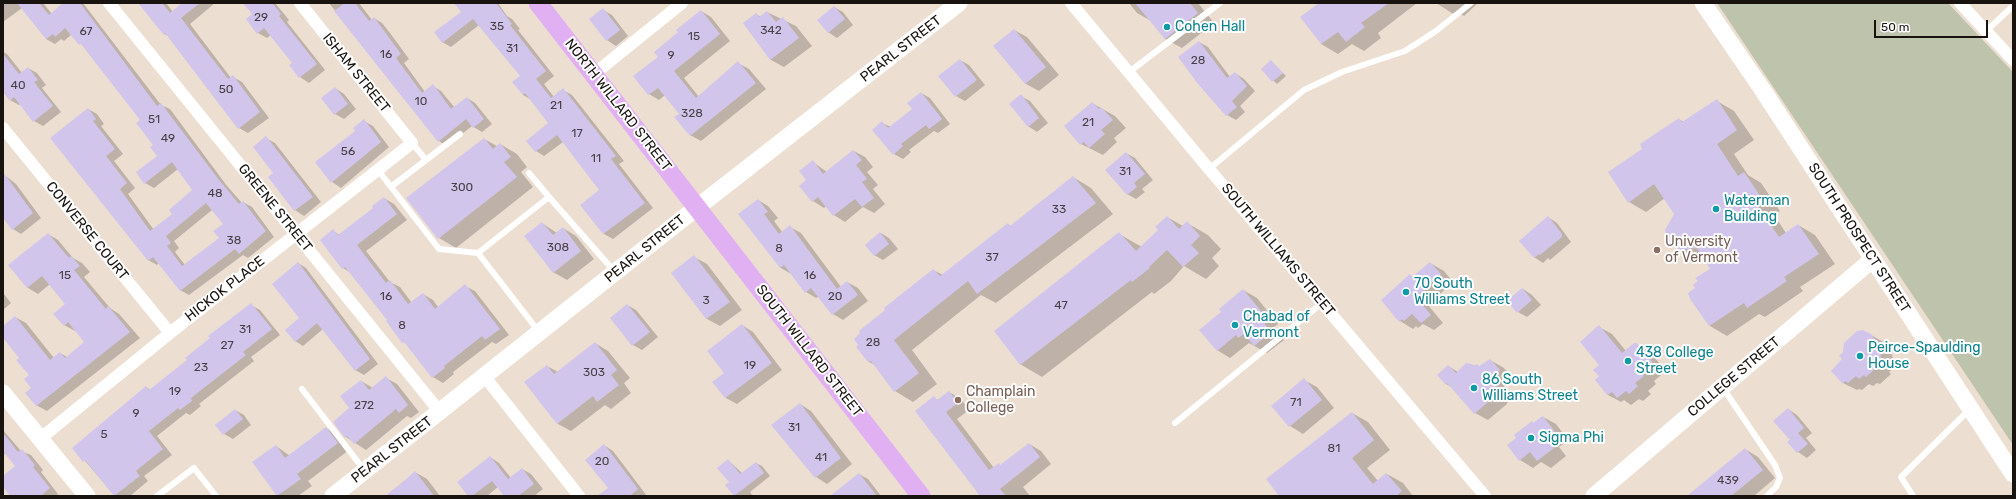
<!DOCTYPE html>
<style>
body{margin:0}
#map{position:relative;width:2016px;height:499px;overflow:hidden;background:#edded2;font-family:Rubik,sans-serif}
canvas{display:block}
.frame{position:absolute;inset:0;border:4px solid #191310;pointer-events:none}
.scale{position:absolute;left:1874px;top:20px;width:114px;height:18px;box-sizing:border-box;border:2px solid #191310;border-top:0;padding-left:5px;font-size:12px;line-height:14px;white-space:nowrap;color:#191310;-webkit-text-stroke:3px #fff;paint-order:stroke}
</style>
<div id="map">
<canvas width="2016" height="499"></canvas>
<div class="frame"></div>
<div class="scale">50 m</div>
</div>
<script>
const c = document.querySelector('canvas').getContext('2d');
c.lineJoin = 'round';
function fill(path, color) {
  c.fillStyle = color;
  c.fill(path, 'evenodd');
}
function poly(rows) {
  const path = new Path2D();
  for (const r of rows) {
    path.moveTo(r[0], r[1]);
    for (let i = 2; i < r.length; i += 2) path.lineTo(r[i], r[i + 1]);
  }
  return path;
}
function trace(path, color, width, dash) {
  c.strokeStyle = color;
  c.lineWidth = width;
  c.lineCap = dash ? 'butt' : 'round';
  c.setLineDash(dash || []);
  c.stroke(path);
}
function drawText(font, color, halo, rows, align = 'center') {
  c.font = font + ' Rubik,sans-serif';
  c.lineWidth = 4;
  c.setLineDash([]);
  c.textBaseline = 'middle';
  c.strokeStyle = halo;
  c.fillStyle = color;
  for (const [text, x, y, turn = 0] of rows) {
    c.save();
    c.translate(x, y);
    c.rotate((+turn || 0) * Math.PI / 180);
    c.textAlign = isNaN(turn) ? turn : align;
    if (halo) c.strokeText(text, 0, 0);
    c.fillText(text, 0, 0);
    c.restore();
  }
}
const green = poly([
 [1717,3,1948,3,2013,72,2013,445]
]);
const shadow = poly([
 [3,3,43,3,52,14,65,3,83,3,161,105,170,109,227,186,242,203,243,202,252,207,274,237,248,258,243,255,189,295,180,290,159,263,157,265,148,260,52,138,88,109,97,114,104,124,101,126,123,154,114,161,135,188,128,194,154,230,174,214,194,190,178,169,154,188,145,183,158,156,154,145,141,120,84,46,72,34,64,41,61,39,55,44,46,39,22,8,3,22],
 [212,210,224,224,220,238,185,265,175,252,179,248,174,241],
 [139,3,166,3,173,12,184,3,215,3,190,24,231,78,233,77,242,82,269,118,248,133,239,128,169,36,164,34],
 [244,3,275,3,289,20,287,22,325,70,309,83,300,77,294,63,271,35,267,38,258,33,253,14],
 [329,3,359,3,372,20,374,18,382,23,390,33,409,59,404,63,425,92,433,86,441,91,455,108,467,98,475,103,492,124,482,132,472,126,447,146,439,141],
 [455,3,498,3,507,16,512,19,520,29,518,30,554,76,544,84,554,97,563,90,572,95,624,161,619,164,653,208,613,239,604,234,582,205,600,190,563,142,544,156,536,151,550,123,530,99,523,95,521,76,479,25,451,47,442,42,462,12],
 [1129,3,1198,3,1214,23,1182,48,1165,39,1151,21,1137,13],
 [1320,3,1417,3,1378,33,1381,38,1364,51,1352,44,1338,54,1321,44],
 [1436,3,1478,3,1464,16,1458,12,1455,15],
 [834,7,843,12,853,25,837,38,828,32],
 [603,10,612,15,628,36,616,46,607,40,590,19],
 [701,11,711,17,730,41,684,78,699,97,738,63,749,69,766,89,701,141,690,135,680,114,665,95,659,100,649,94,660,57,679,32],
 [767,12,796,26,812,46,784,67,771,60,744,24,756,14,761,17],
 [1014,30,1027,37,1059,75,1039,91,1026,84,994,46],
 [1199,42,1208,47,1230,77,1235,73,1244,79,1255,91,1240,106,1245,112,1236,120,1227,115],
 [3,52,7,54,22,73,28,68,37,73,46,85,42,88,61,112,43,126,34,121,21,104,19,105,10,100,3,90],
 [960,60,969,65,985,85,965,101,956,96],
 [1271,61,1286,76,1277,84,1262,69],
 [335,88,344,94,356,109,344,119,335,114],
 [921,93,930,98,950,124,938,133,934,131,909,150,911,152,903,159,894,154,882,123,891,127,913,109],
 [1021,96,1030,101,1048,123,1037,132,1028,126],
 [1717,101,1734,111,1754,140,1734,154,1748,175,1761,183,1780,211,1774,215,1786,233,1798,225,1815,235,1835,264,1800,287,1803,291,1765,317,1759,314,1727,336,1710,326,1691,299,1712,269,1705,259,1698,260,1680,250,1675,214,1665,198,1646,212,1629,202,1644,149,1679,119,1684,122],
 [1092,103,1115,116,1126,128,1114,138,1117,142,1103,155,1081,144],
 [364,121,373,126,389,147,341,188,332,182,316,163,357,131],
 [266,138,275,143,321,202,304,216,295,210,269,177,275,173],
 [484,139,497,146,500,144,517,154,527,167,521,172,533,187,456,248,439,238],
 [854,151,865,157,873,167,867,172,878,185,873,189,885,204,874,213,863,207,845,222,834,215,826,206,824,208,813,201,807,180,813,162,827,172],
 [1126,153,1135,158,1153,180,1142,189,1145,192,1136,199,1127,194],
 [3,174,16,184,41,218,21,234,13,229,3,217],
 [1073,177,1091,188,1113,214,996,303,981,295,912,350,937,384,913,402,895,391,875,365,869,362,857,347,933,270,943,275,1008,224,1011,226],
 [384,198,394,204,407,220,366,251,390,282,400,287,412,303,423,294,433,300,438,307,465,286,475,291,509,335,496,344,492,342,453,372,454,374,443,383,433,377,407,344,403,342,389,320,351,273,343,268,333,231,340,235,375,208],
 [758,200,768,206,778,218,774,221,783,233,790,227,801,233,841,287,847,282,858,288,868,301,843,320,833,314,819,296,816,298,806,292,791,274,781,268,740,214],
 [1167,217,1183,226,1187,223,1208,235,1221,249,1212,258,1219,266,1206,279,1184,266,1171,281,1154,294,1152,292,1042,377,1020,364,1119,234,1142,247,1160,230],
 [1548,217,1557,223,1571,242,1550,260,1548,258,1543,263,1534,257],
 [542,223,557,233,563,228,576,236,594,259,567,280,553,272],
 [881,233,889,238,898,249,883,260,874,255],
 [48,234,58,240,73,258,82,263,90,272,84,277,110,308,119,314,140,338,47,411,36,405,30,375,20,358,3,336,3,327,15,317,26,323,54,358,60,353,67,357,86,342,76,330,75,331,64,325,66,304,50,284,38,294,28,288,9,266],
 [694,257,707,264,742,310,720,326,707,319,672,273],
 [298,263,306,268,378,364,364,375,355,370,323,329,303,346,295,341,301,318],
 [1430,263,1444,271,1453,282,1428,305,1443,323,1434,330,1423,324,1418,328,1416,326,1413,329,1400,321,1410,276,1413,277],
 [1523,289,1532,295,1541,305,1527,317,1518,312],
 [1243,290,1257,298,1278,324,1274,327,1284,340,1267,353,1249,343,1230,358,1217,350],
 [3,293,11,303,3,310],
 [251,305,260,310,280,335,251,357,254,361,199,404,201,406,190,415,186,413,157,436,172,455,144,476,148,481,130,496,115,496,74,448,146,387,151,390,188,360],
 [627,305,636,310,658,337,642,350,633,345],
 [742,325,753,332,782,370,737,404,726,398,714,382,725,373],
 [1599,327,1612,334,1626,351,1637,344,1650,352,1666,371,1654,381,1656,384,1648,391,1651,394,1643,401,1639,399,1631,405,1624,400,1621,402,1608,395,1596,380,1600,376],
 [1871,335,1885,343,1893,357,1894,368,1889,372,1891,374,1880,384,1877,383,1873,386,1869,384,1862,390,1859,389,1857,390,1843,383],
 [595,343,608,351,630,378,624,383,631,393,611,409,605,405,571,431,558,424,526,383,547,366,558,372],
 [1490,360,1504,368,1512,378,1504,387,1509,393,1507,404,1488,420,1475,413,1453,388,1446,384,1448,366,1458,372,1472,365,1480,367],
 [386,378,397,384,419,412,411,418,407,416,366,450,346,437,361,381,373,388],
 [1304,380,1317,387,1334,408,1303,434,1290,426],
 [949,392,961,399,969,410,957,419,994,468,1001,466,1029,444,1041,451,1051,464,1023,487,1030,496,981,496,934,398,938,400],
 [800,404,811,411,852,464,827,484,816,477],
 [1788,409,1797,415,1812,433,1806,438,1816,450,1807,458,1798,452,1789,442,1791,439],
 [235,410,244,415,251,425,233,439,224,434],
 [1352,413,1368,422,1390,450,1367,468,1378,481,1387,474,1403,483,1413,496,1281,496],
 [1543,417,1556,424,1568,440,1559,447,1566,456,1551,468,1541,462,1533,468,1520,460,1534,424],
 [326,428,337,435,349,450,308,481,312,486,298,496,278,495,254,462,276,446,290,456],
 [3,430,21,451,31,455,43,470,41,472,58,494,56,496,11,496,3,486,3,477,16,466,6,453,3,455],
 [604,445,613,451,647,496,610,496],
 [1745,449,1758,457,1775,478,1754,496,1698,496],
 [490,457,499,463,511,478,522,469,531,474,543,489,534,496,505,496,498,487,487,496,469,496],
 [728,460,743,474,756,463,762,466,770,476,750,492,753,496,735,496,726,485,730,482],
 [415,472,427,479,440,496,386,496],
 [859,474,868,479,881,496,831,496]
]);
const building = poly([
 [17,3,39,3,49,15,63,3,80,3,157,106,161,103,219,180,239,204,243,201,266,231,239,254,235,249,180,291,153,257,148,261,50,138,88,108,96,119,93,121,115,149,106,156,127,183,120,189,150,231,172,214,169,210,192,190,172,162,144,184,136,172,157,156,150,147,153,145,136,123,140,120,81,44,79,45,65,28,55,37,53,34,46,39],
 [206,203,223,224,213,231,219,238,182,266,167,246,171,243,166,236],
 [138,3,162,3,170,13,182,3,200,3,181,18,228,79,233,75,260,112,238,129,165,33,163,34],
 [243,3,272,3,281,14,279,16,317,64,299,78,289,65,292,63,264,28,257,34,246,19,252,14],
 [345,3,355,3,369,21,374,17,401,54,396,58,422,93,433,84,451,109,467,97,484,119,473,128,466,119,438,142,334,11],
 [454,3,496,3,512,24,510,25,546,71,536,79,551,98,563,88,616,156,611,159,645,203,603,234,580,205,599,190,557,135,535,152,526,141,548,123,525,93,523,95,512,82,520,76,473,19,442,43,434,32,461,12],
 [1135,3,1190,3,1198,13,1165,39],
 [1319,3,1389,3,1361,23,1365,27,1346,42,1338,32,1321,44,1300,17],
 [834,6,845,19,828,33,817,20],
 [603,8,620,30,606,41,589,19],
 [701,10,720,34,674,71,696,98,738,61,756,83,690,136,674,117,679,114,658,88,648,95,633,76,658,57,654,52,678,32,676,30],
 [767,11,776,22,783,17,799,38,770,60,743,23,756,13,759,17],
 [1014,29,1046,67,1025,84,993,46],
 [1199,41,1227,78,1235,72,1247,86,1232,101,1237,107,1226,116,1198,84,1178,57],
 [3,54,19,74,28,67,38,80,34,82,53,106,33,122,14,97,10,101,3,92],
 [960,59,977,80,955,97,938,76],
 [1271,60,1283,73,1272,82,1261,69],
 [335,87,348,104,334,115,321,98],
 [921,92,942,119,929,129,926,125,901,144,903,146,893,155,872,130,882,121,888,128,912,109,907,103],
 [1021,94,1039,118,1028,127,1009,104],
 [1717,99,1737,130,1717,144,1738,176,1744,172,1763,200,1757,205,1779,237,1798,224,1819,254,1784,277,1787,281,1747,308,1744,303,1709,326,1690,299,1688,293,1695,288,1693,285,1698,281,1695,278,1710,269,1697,248,1680,250,1668,243,1665,230,1674,214,1654,184,1628,203,1608,172,1642,149,1640,144,1679,118,1682,122],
 [1092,102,1099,109,1101,107,1113,120,1101,130,1105,134,1089,148,1084,142,1080,145,1064,126],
 [364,119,381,142,331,183,315,162,355,131,353,128],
 [266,136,313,197,294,211,268,177,273,173,253,147],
 [484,138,493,149,500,143,511,157,504,162,517,177,438,239,406,198],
 [853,150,862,160,856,165,867,179,862,182,874,198,862,207,855,199,833,216,818,197,812,202,799,186,806,180,799,171,813,160,823,174],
 [1126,152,1145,174,1134,183,1137,187,1127,195,1105,170],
 [3,172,33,213,12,230,3,218],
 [1073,176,1096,203,977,294,968,281,894,340,919,373,894,392,871,361,868,362,856,347,858,345,854,339,860,333,859,331,885,310,884,308,933,269,940,276,1008,223,1010,226],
 [384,197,397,214,357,245,386,283,390,280,408,304,423,293,435,309,465,284,500,329,485,340,482,336,444,366,445,368,432,378,404,342,402,343,386,321,387,320,345,267,342,269,320,240,333,229,338,235,373,208,372,206],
 [758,199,768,212,764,214,779,234,790,225,837,289,847,281,858,295,832,315,811,288,805,293,784,265,780,268,738,214],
 [1167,216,1179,229,1187,221,1200,236,1191,245,1199,253,1183,267,1167,250,1149,267,1150,268,1132,282,1131,280,1020,365,994,331,1119,232,1136,251,1158,230,1155,227],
 [1548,216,1562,234,1562,237,1540,255,1539,254,1534,258,1519,241],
 [542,222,553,235,563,227,581,251,553,273,524,236],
 [880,232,889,244,874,256,865,245],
 [48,233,69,258,71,256,80,266,74,270,106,309,108,306,130,332,36,406,25,393,31,388,24,379,29,375,16,360,19,358,3,338,3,326,15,316,50,360,60,352,65,358,84,342,68,322,64,326,53,314,65,304,42,276,27,288,8,265],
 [694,255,730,302,706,319,671,273],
 [298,262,370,359,355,371,317,323,295,342,285,330,299,318,272,284],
 [1430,262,1441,274,1416,297,1431,315,1421,323,1412,314,1404,321,1402,319,1399,322,1381,300,1410,274,1412,277],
 [1522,288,1532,300,1517,313,1507,301],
 [1243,289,1265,316,1261,319,1271,332,1254,346,1244,334,1238,338,1236,335,1217,351,1199,330,1221,312,1219,309],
 [251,303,272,329,243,352,246,355,191,398,192,401,180,410,178,408,149,431,163,449,136,471,140,476,114,496,85,460,83,462,72,448,146,386,149,390,187,360,185,358,210,338,208,336],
 [627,304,650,332,632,346,610,318],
 [742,324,772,363,725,398,712,382,724,373,707,351],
 [1599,325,1622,353,1634,343,1637,343,1653,363,1641,373,1644,376,1635,383,1638,386,1629,394,1626,391,1617,398,1612,392,1607,395,1595,380,1599,376,1593,370,1599,365,1580,342],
 [1863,330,1871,334,1880,348,1881,360,1876,364,1878,366,1866,377,1864,375,1859,379,1856,376,1848,383,1845,381,1843,384,1831,371,1842,359,1839,356,1843,352,1844,343,1857,331],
 [595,342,617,370,611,375,619,385,597,402,593,396,557,424,524,382,547,365,554,374],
 [1490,359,1500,370,1491,379,1496,385,1494,397,1474,414,1447,383,1445,384,1437,375,1448,365,1456,373,1466,363,1472,364,1474,366,1477,364,1479,366],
 [386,376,408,405,399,413,396,409,354,444,347,436,345,438,333,422,349,408,340,396,361,380,369,390],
 [1304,378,1322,400,1289,427,1271,406],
 [949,391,958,403,946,412,989,470,999,463,1000,465,1029,443,1040,457,1000,489,1006,496,980,496,915,411,934,396,937,400],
 [800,403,841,458,815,478,771,425],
 [1788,408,1804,428,1798,433,1808,444,1797,453,1787,442,1794,436,1790,440,1773,421],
 [235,409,243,419,223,435,215,425],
 [1352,412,1374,440,1352,458,1373,484,1386,473,1402,491,1396,496,1279,496,1266,479],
 [1543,416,1555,432,1546,439,1554,448,1537,461,1530,452,1519,461,1507,445,1516,438,1514,435,1532,421,1533,423],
 [326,427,338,443,297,474,301,479,277,496,252,462,276,445,285,458],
 [3,433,18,452,22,449,35,465,33,467,50,488,41,496,10,496,3,487,3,476,15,466,3,451],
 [604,444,638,489,630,496,597,496,608,488,585,460],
 [1745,448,1763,470,1731,496,1687,496],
 [490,456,508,479,522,468,534,484,518,496,504,496,492,481,472,496,468,496,457,482],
 [728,459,740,474,756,462,764,473,734,496,725,485,729,482,717,468],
 [415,471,434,496,385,496,403,482],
 [859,473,877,496,830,496]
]);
const lane = poly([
 [1986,31,2013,6],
 [1129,72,1220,3],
 [426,160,460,134],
 [1209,169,1304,90,1342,72,1405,51,1436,31,1471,3],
 [378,170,439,249,478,253],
 [529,173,549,197],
 [392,186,426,160,412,143],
 [539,332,478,253,549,197,614,271],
 [1723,388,1775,465,1780,478,1776,487,1767,496],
 [302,389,364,470],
 [1175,423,1322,303],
 [157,496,194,468,216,496],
 [1913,496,1901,477,1969,410]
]);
const street = poly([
 [109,3,440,412],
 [1071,3,1209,169,1485,496],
 [1960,3,2013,60],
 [594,74,682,3],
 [3,128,170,333],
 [485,377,579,496],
 [41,438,170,333,412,143,300,3]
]);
const secondary = poly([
 [1703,3,1762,89,2013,474],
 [3,393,87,496],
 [333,496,681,220,959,3],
 [1594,496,1873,259]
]);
const primary = poly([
 [538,3,921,496]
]);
const markers = [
 [1167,27,4,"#0f9aa8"],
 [1716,209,4,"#0f9aa8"],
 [1657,250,4,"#8d6e63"],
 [1406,292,4,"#0f9aa8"],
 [1235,325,4,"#0f9aa8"],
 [1860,356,4,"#0f9aa8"],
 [1628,361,4,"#0f9aa8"],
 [1474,388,4,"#0f9aa8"],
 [958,400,4,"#8d6e63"],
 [1531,438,4,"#0f9aa8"]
];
const numberNames = [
 ["29",261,18],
 ["35",497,27],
 ["342",771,31],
 ["67",86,32],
 ["15",694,37],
 ["31",512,49],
 ["16",386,55],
 ["9",671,56],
 ["28",1198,61],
 ["40",18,86],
 ["50",226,90],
 ["10",421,102],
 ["21",556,106],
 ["328",692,114],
 ["51",154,120],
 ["21",1088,123],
 ["17",577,134],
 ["49",168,139],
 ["56",348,152],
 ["11",596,159],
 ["31",1125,172],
 ["300",462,188],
 ["48",215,194],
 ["33",1059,210],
 ["38",234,241],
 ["308",558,248],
 ["8",779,249],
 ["37",992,258],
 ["15",65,276],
 ["16",810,276],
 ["16",386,297],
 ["20",835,297],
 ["3",706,301],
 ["47",1061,306],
 ["8",402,326],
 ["31",245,330],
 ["28",873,343],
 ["27",227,346],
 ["19",750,366],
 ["23",201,368],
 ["303",594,373],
 ["19",175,392],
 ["71",1296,403],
 ["272",364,406],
 ["9",136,414],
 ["31",794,428],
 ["5",104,435],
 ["81",1334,449],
 ["41",821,458],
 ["20",602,462],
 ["439",1728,481]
];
const cultureNames = [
 ["Cohen Hall",1175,27],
 ["Waterman",1724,201],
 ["Building",1724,217],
 ["70 South",1414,284],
 ["Williams Street",1414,300],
 ["Chabad of",1243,317],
 ["Vermont",1243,333],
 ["Peirce-Spaulding",1868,348],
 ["House",1868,364],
 ["438 College",1636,353],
 ["Street",1636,369],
 ["86 South",1482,380],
 ["Williams Street",1482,396],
 ["Sigma Phi",1539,438]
];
const streetNames = [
 ["PEARL STREET",901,49,-38],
 ["ISHAM STREET",356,73,51],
 ["NORTH WILLARD STREET",618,105,52],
 ["GREENE STREET",275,208,51],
 ["CONVERSE COURT",87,231,51],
 ["SOUTH PROSPECT STREET",1859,238,57],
 ["PEARL STREET",645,249,-39],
 ["SOUTH WILLIAMS STREET",1278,250,50],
 ["HICKOK PLACE",225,289,-38],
 ["SOUTH WILLARD STREET",809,351,52],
 ["COLLEGE STREET",1734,377,-40],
 ["PEARL STREET",392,450,-38]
];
const educationNames = [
 ["University",1665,242],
 ["of Vermont",1665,258],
 ["Champlain",966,392],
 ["College",966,408]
];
fill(green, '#bec3ab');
fill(shadow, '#0003');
fill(building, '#d2c5eb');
trace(lane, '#fff', 6);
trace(street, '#fff', 12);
trace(secondary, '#fff', 17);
trace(primary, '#e0b0f2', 19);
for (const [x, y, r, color] of markers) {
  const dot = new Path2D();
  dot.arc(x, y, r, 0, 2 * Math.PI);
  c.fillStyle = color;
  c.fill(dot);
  trace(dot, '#fff', 1.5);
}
drawText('12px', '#474047', null, numberNames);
drawText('14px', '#0d838f', '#fff', cultureNames, 'left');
drawText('14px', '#191310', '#fff', streetNames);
drawText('14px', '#785e54', '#fff', educationNames, 'left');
</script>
